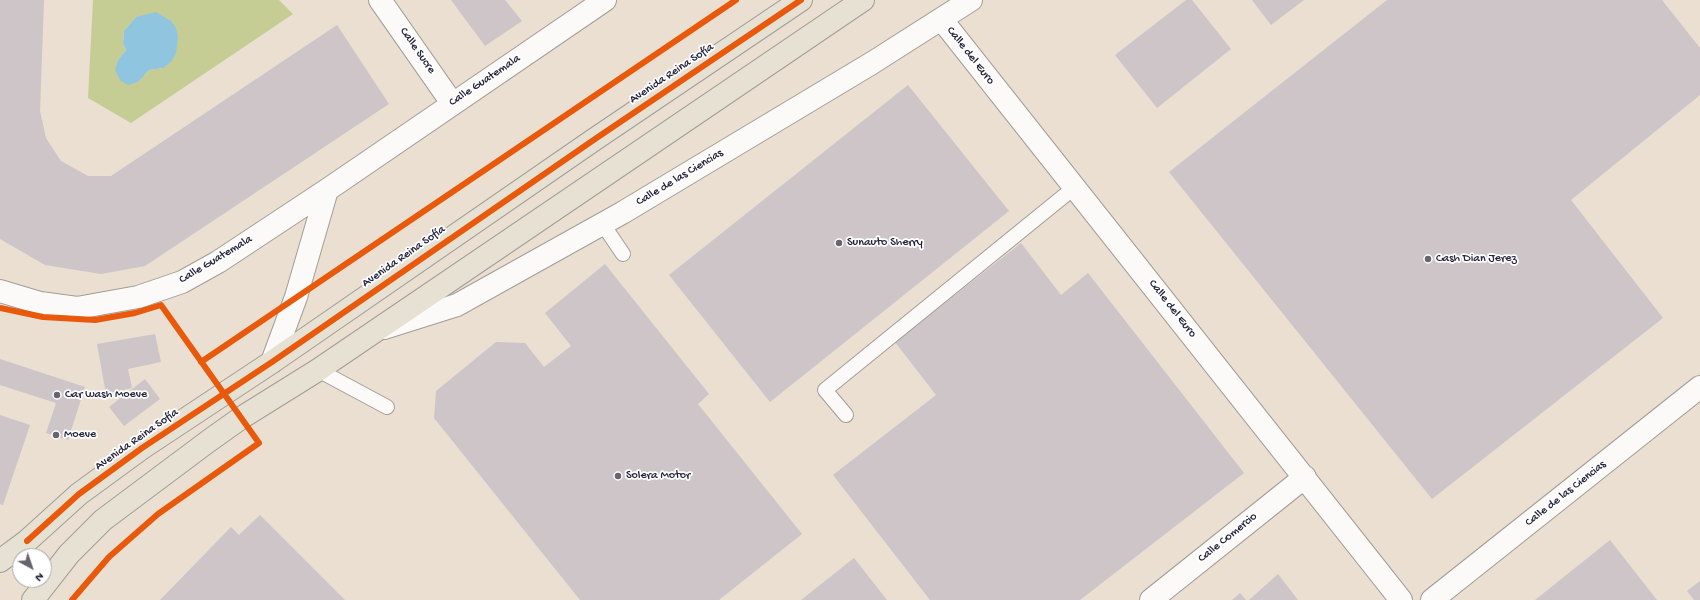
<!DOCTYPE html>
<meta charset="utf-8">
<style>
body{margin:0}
#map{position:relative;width:1700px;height:600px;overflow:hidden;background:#eadfd0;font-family:"Gochi Hand",sans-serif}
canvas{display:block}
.north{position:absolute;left:12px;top:548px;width:40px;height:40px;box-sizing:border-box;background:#fff;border:1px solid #a7a7b1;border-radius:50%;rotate:140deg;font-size:11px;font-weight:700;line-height:16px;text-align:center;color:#22223b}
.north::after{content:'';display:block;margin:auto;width:14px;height:18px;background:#68646f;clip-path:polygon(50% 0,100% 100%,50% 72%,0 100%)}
</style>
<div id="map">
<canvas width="1700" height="600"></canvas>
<div class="north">N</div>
</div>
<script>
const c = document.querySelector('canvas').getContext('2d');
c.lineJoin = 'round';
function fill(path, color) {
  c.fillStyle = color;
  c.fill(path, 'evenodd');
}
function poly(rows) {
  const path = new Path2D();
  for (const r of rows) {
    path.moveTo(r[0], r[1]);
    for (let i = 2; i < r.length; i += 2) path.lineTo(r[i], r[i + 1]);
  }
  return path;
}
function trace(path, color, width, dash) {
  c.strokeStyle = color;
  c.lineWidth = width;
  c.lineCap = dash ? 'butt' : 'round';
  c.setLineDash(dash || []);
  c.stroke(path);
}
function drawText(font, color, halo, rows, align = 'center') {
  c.font = font + ' "Gochi Hand",sans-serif';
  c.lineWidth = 3.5;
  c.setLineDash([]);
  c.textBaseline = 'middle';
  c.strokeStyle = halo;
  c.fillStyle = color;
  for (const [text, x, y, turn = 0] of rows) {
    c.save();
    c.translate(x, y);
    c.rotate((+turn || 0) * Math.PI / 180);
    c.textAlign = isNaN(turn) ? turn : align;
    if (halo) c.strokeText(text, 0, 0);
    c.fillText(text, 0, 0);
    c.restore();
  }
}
const green = poly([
 [93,0,279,0,293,14,131,123,88,98],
 [136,17,163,68,149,70,145,75,118,60,126,50,123,43,124,31]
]);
const water = poly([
 [156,12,171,21,176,28,178,37,176,53,171,62,163,68,149,70,138,82,128,85,120,80,115,70,118,60,126,50,123,43,124,31,136,17]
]);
const building = poly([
 [0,0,44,0,40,111,46,138,61,161,88,176,111,176,337,25,389,104,145,266,101,274,45,265,0,239],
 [451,0,505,0,522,21,485,46],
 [1186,0,1192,0,1231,49,1157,108,1115,55],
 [1252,0,1304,0,1271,25],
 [1387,0,1662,0,1700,48,1700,95,1571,200,1663,318,1432,499,1169,172],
 [908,85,1009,211,770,402,669,275],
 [1021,243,1061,295,1088,273,1244,473,1080,600,930,600,833,475,936,395,895,342],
 [605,264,709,394,698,404,802,534,719,600,580,600,434,418,436,391,496,342,525,343,544,367,571,346,545,313],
 [155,334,161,362,128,369,132,388,106,394,97,344],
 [0,359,85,387,68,440,46,433,56,403,0,385],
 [145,379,160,399,124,426,109,407],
 [0,415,30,425,3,505,0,504],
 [260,515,345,600,160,600,231,527,239,535],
 [1610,540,1657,600,1535,600],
 [854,558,887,600,801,600],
 [1278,574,1298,600,1249,600],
 [1700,581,1700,600,1694,600,1687,591],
 [1240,593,1246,600,1232,600]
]);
const lane = poly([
 [602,223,623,254],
 [318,370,387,407],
 [846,415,825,390,1075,187]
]);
const street = poly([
 [380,0,452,103],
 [942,20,1401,600],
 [0,291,40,303,77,308,138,297,182,282,218,262,327,190,605,0],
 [384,328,457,305,622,213,872,63,971,0],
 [272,362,296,297,327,190],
 [1151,600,1305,477],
 [1432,600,1700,387]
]);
const primary = poly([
 [0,561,27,541,79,494,142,448,272,362,595,139,801,0],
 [33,600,69,554,103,520,210,440,241,418,318,370,863,0]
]);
const cycleway = poly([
 [0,308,43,317,95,320,135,313,161,305,259,443,158,514,109,557,72,600],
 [201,362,736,0],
 [27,541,79,494,142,448,272,362,595,139,801,0]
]);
const markers = [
 [839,243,4,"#68646f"],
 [1428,259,4,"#68646f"],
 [57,395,4,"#68646f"],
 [56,435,4,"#68646f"],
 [618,476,4,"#68646f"]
];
const streetNames = [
 ["Calle Sucre",417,51,55],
 ["Calle del Euro",970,56,52],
 ["Avenida Reina Sofía",672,74,-34],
 ["Calle Guatemala",485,81,-34],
 ["Calle de las Ciencias",680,178,-31],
 ["Avenida Reina Sofía",404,257,-35],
 ["Calle Guatemala",216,260,-31],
 ["Calle del Euro",1172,309,52],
 ["Avenida Reina Sofía",137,440,-35],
 ["Calle de las Ciencias",1566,494,-38],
 ["Calle Comercio",1228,538,-39]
];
const poiNames = [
 ["Sunauto Sherry",847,243],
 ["Cash Dian Jerez",1436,259],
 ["Car wash Moeve",65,395],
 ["Moeve",64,435],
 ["Solera Motor",626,476]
];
fill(green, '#c5cd95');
fill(water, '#90c5df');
fill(building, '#cdc5c7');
trace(lane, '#a39d97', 16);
trace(street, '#a39d97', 24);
trace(primary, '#a39d97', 24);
trace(lane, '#fcfaf8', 14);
trace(street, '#fcfaf8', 22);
trace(primary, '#e7e1d3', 22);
trace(cycleway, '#e8590c', 6);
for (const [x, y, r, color] of markers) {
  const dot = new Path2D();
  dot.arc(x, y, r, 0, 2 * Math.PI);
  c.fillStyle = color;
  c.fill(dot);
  trace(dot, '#fff', 1.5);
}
drawText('12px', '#22223b', '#fff', streetNames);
drawText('12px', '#22223b', '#fff', poiNames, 'left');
</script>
